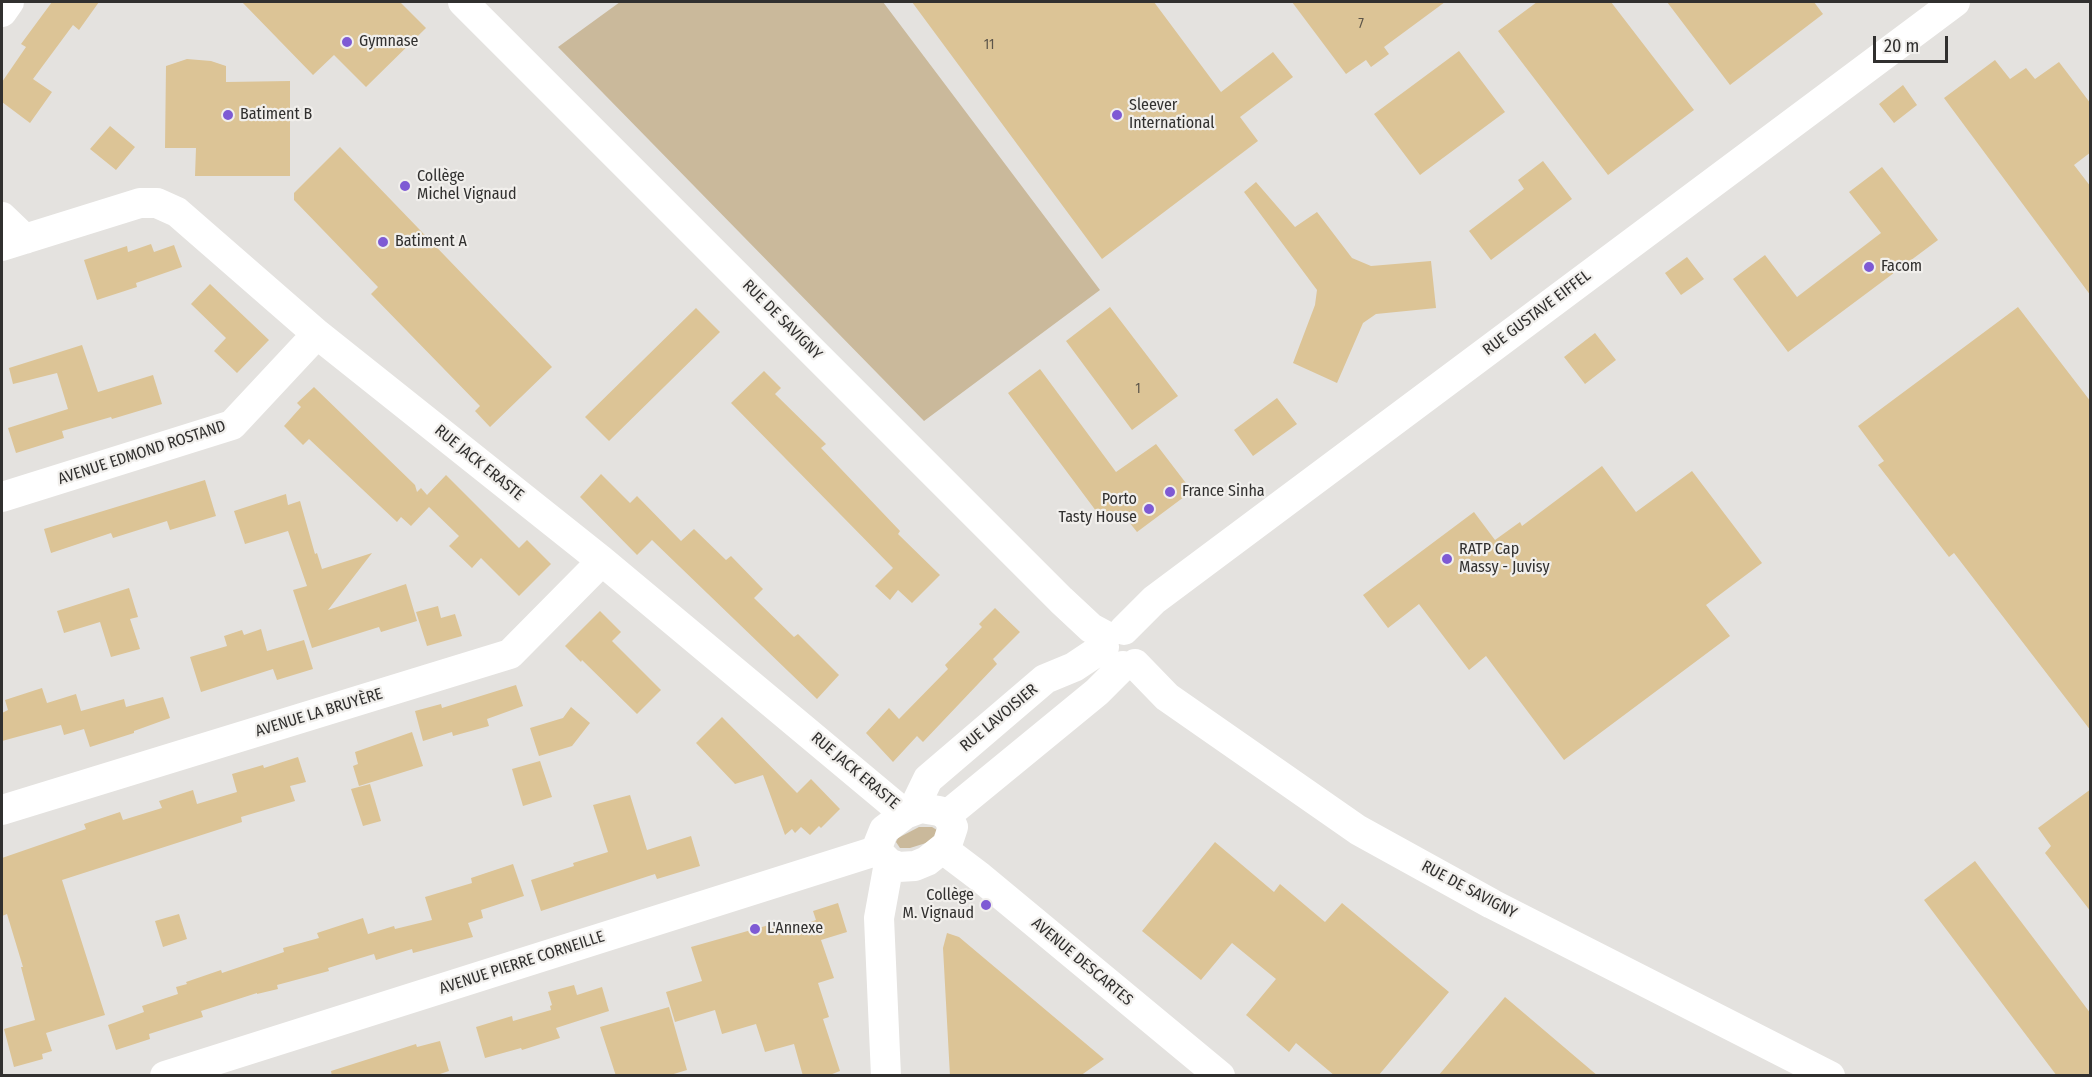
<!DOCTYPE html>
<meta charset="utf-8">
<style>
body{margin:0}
#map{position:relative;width:2092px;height:1077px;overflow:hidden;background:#e4e2df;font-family:"Fira Sans Condensed",sans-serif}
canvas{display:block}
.frame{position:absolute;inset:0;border:3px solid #31302f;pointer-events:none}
.scale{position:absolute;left:1873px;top:36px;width:75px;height:27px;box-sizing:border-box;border:3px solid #31302f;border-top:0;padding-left:8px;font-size:18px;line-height:21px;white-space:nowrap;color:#31302f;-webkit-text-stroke:4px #f1efec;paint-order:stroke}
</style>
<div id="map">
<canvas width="2092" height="1077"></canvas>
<div class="frame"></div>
<div class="scale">20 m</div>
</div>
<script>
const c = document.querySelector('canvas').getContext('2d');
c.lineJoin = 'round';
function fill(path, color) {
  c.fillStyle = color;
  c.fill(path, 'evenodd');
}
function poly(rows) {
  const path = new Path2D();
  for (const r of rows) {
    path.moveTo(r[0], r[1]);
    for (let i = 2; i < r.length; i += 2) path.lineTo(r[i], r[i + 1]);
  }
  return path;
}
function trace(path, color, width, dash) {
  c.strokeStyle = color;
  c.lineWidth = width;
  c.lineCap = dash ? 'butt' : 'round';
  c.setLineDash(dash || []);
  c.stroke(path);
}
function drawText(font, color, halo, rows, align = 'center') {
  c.font = font + ' "Fira Sans Condensed",sans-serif';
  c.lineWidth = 4.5;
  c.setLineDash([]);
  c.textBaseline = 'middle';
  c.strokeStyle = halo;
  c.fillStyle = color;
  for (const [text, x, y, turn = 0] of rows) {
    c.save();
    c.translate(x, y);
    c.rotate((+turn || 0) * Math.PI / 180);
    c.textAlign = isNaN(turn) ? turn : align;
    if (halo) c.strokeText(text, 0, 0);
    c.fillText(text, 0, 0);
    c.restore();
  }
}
const green = poly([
 [620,2,883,2,1100,290,924,421,558,47],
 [919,827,932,827,937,830,935,837,926,843,910,848,900,848,896,842,898,838]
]);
const building = poly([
 [52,2,99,2,79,30,73,25,33,79,52,92,30,123,2,102,2,82,26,47,21,44],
 [242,2,400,2,426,28,366,87,334,55,313,75],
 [912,2,1154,2,1221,92,1273,52,1293,77,1240,117,1258,141,1102,259],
 [1292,2,1445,2,1384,47,1389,54,1371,67,1366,60,1346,74],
 [1537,2,1611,2,1694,110,1608,175,1498,31],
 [1667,2,1814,2,1823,14,1730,85],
 [1459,51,1505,112,1420,175,1374,114],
 [187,59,211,61,226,66,226,82,290,81,290,176,195,176,196,148,165,148,166,66],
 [1995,60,2010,79,2026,68,2035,79,2059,62,2091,104,2091,152,2074,165,2091,187,2091,296,1944,98],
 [1903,85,1917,105,1894,123,1879,104],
 [110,126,135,147,116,170,90,149],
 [340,147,552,367,490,427,475,411,480,406,371,294,378,287,294,200,294,193],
 [1543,161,1572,199,1491,260,1469,231,1524,189,1518,180],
 [1882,167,1938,240,1788,352,1733,279,1765,255,1797,297,1881,233,1849,192],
 [1256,182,1295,227,1317,212,1352,258,1371,266,1431,261,1436,308,1376,314,1363,323,1337,383,1293,363,1315,305,1317,290,1244,192],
 [151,244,154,252,174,245,182,267,136,283,137,287,97,300,84,260,127,246,128,252],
 [1687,257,1704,279,1681,295,1665,273],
 [210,284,269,340,237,373,214,351,226,338,191,304],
 [1110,307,1178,396,1132,430,1066,341],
 [2018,307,2091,402,2091,731,1954,553,1949,557,1878,465,1884,461,1858,426],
 [696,308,720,332,609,441,585,417],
 [1595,333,1616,360,1585,384,1564,357],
 [82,345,98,392,153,375,162,404,112,419,111,417,62,431,64,438,16,453,8,428,68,409,57,373,13,384,9,368],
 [1040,369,1116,472,1156,444,1192,491,1137,532,1121,512,1105,523,1008,393],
 [764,371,781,388,775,394,826,444,821,448,900,531,898,534,940,575,912,603,898,590,890,600,875,586,893,568,731,403],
 [314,387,415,485,417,492,421,488,427,495,446,475,519,548,527,540,551,564,519,596,481,558,472,568,449,546,459,536,429,507,411,526,401,517,397,522,309,439,303,445,284,426,301,407,297,403],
 [1277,398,1297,424,1253,456,1234,430],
 [1602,466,1636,512,1692,471,1762,563,1706,605,1730,636,1564,760,1486,656,1469,670,1419,604,1388,628,1363,595,1474,512,1495,540,1520,522,1522,526],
 [601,474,630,503,637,496,681,541,694,529,726,560,731,556,763,589,754,598,794,637,798,634,839,675,817,699,652,540,637,555,580,497],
 [205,480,216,516,170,530,167,521,113,538,111,533,51,553,44,529],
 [286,494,288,505,300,501,315,554,317,553,322,569,372,553,328,610,406,584,417,621,381,632,379,627,312,648,293,590,307,586,288,531,245,544,234,511],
 [129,588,138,617,130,619,140,649,111,657,100,622,64,633,57,611],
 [438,606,441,618,455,614,462,636,427,646,416,612],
 [995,608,1020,632,993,659,997,664,923,742,917,736,893,762,866,733,889,708,899,719,948,669,945,665,982,627,979,624],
 [600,611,621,632,612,641,661,690,637,714,582,660,581,662,565,646],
 [261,629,267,651,304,640,313,669,277,680,273,669,201,692,190,657,227,646,224,636,242,630,244,635],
 [516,685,523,706,487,719,489,726,453,736,452,732,423,741,415,711,441,704,442,708],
 [42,688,47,703,76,694,81,711,124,699,126,707,163,697,170,718,134,731,134,733,90,747,84,729,64,735,61,725,2,741,2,713,8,710,5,700],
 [571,707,590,723,572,746,539,756,530,728,563,718],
 [722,717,797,793,811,779,840,809,821,828,819,826,810,835,801,827,795,833,792,829,785,835,763,775,735,784,696,743],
 [412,732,423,766,359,786,353,766,358,764,355,752],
 [298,757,306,782,290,786,295,801,241,817,242,822,62,880,105,1015,46,1033,52,1051,42,1054,43,1059,14,1067,4,1029,35,1020,21,967,23,967,7,914,2,916,2,858,86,829,84,824,120,812,123,820,162,808,159,801,193,790,197,804,237,792,232,774,263,765,264,768],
 [540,761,552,797,523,806,512,769],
 [370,784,381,821,363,826,351,789],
 [2091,789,2091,912,2045,853,2051,846,2038,828],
 [630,795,647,850,691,836,700,866,657,879,655,874,541,911,531,880,574,866,573,863,608,852,593,805],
 [1215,842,1274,892,1280,884,1325,922,1342,903,1449,992,1378,1076,1335,1076,1296,1043,1289,1052,1246,1015,1276,979,1232,943,1201,980,1142,931],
 [1975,861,2091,1014,2091,1076,2057,1076,1924,900],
 [513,864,524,896,481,910,483,918,468,923,473,937,413,953,412,949,376,960,374,954,328,968,329,971,277,985,278,989,257,994,257,993,201,1011,203,1017,149,1034,150,1039,116,1050,108,1025,144,1012,142,1006,178,994,176,987,187,984,186,982,221,970,222,973,284,952,283,948,319,938,317,933,363,918,368,934,394,926,395,929,432,920,425,897,472,883,471,878],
 [838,903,847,932,821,940,834,978,818,983,829,1017,823,1019,840,1071,827,1076,803,1076,794,1044,765,1052,756,1024,722,1034,715,1010,675,1022,666,992,702,981,691,947,776,923,780,934,816,920,813,911],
 [179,914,187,939,163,947,155,921],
 [947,933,959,937,1104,1059,1080,1076,950,1076,943,948],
 [574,985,577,995,602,987,609,1011,556,1028,560,1038,522,1050,521,1048,485,1058,476,1027,512,1016,513,1021,551,1010,550,1006,552,1005,548,992],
 [1505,997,1598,1076,1438,1076],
 [669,1007,687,1070,667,1076,616,1076,600,1027],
 [440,1041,449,1071,434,1076,332,1076,331,1071,416,1044,417,1047]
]);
const minor = poly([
 [463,2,1061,600,1091,628,1104,635],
 [2,12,9,2],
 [2,217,25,239],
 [2,246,140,203,157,203,177,212,317,334,602,561,905,814],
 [2,497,232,425,317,334],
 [1124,630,1154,600,1955,2],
 [1135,664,1167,697,1358,830,1492,904,1830,1076],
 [921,808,939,811,947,815,953,827,947,845,927,861,915,866,898,867,889,863,880,854,878,845,884,830,905,814,921,808],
 [2,810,510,654,602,561],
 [913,810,928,779,1045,679,1074,667,1104,647],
 [947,815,1097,692,1123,666],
 [943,849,980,877,1220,1076],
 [165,1076,879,850],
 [886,1076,879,918,889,863]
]);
const markers = [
 [347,42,6,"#7e5ad4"],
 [228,115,6,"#7e5ad4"],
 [1117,115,6,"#7e5ad4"],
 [405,186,6,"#7e5ad4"],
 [383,242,6,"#7e5ad4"],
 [1869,267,6,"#7e5ad4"],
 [1170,492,6,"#7e5ad4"],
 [1149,509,6,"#7e5ad4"],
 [1447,559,6,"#7e5ad4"],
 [986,905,6,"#7e5ad4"],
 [755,929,6,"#7e5ad4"]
];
const numberNames = [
 ["7",1361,24],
 ["11",989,45],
 ["1",1138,389]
];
const poiNames = [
 ["Gymnase",359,42],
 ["Sleever",1129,106],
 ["International",1129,124],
 ["Batiment B",240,115],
 ["Collège",417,177],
 ["Michel Vignaud",417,195],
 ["Batiment A",395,242],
 ["Facom",1881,267],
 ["France Sinha",1182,492],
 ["Porto",1137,500,"right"],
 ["Tasty House",1137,518,"right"],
 ["RATP Cap",1459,550],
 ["Massy - Juvisy",1459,568],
 ["Collège",974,896,"right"],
 ["M. Vignaud",974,914,"right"],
 ["L'Annexe",767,929]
];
const streetNames = [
 ["RUE GUSTAVE EIFFEL",1537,313,-37],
 ["RUE DE SAVIGNY",782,320,45],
 ["AVENUE EDMOND ROSTAND",142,453,-18],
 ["RUE JACK ERASTE",479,463,39],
 ["AVENUE LA BRUYÈRE",319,713,-17],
 ["RUE LAVOISIER",999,718,-40],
 ["RUE JACK ERASTE",855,771,40],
 ["RUE DE SAVIGNY",1469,890,28],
 ["AVENUE DESCARTES",1082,962,40],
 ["AVENUE PIERRE CORNEILLE",522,963,-18]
];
fill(green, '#cab99b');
fill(building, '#dcc496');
trace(minor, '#fff', 30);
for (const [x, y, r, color] of markers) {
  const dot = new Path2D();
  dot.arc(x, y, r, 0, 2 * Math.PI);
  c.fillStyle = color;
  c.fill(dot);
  trace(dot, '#f1efec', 2);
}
drawText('14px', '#5c5549', null, numberNames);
drawText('16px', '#31302f', '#f1efec', poiNames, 'left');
drawText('16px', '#31302f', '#f1efec', streetNames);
</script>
